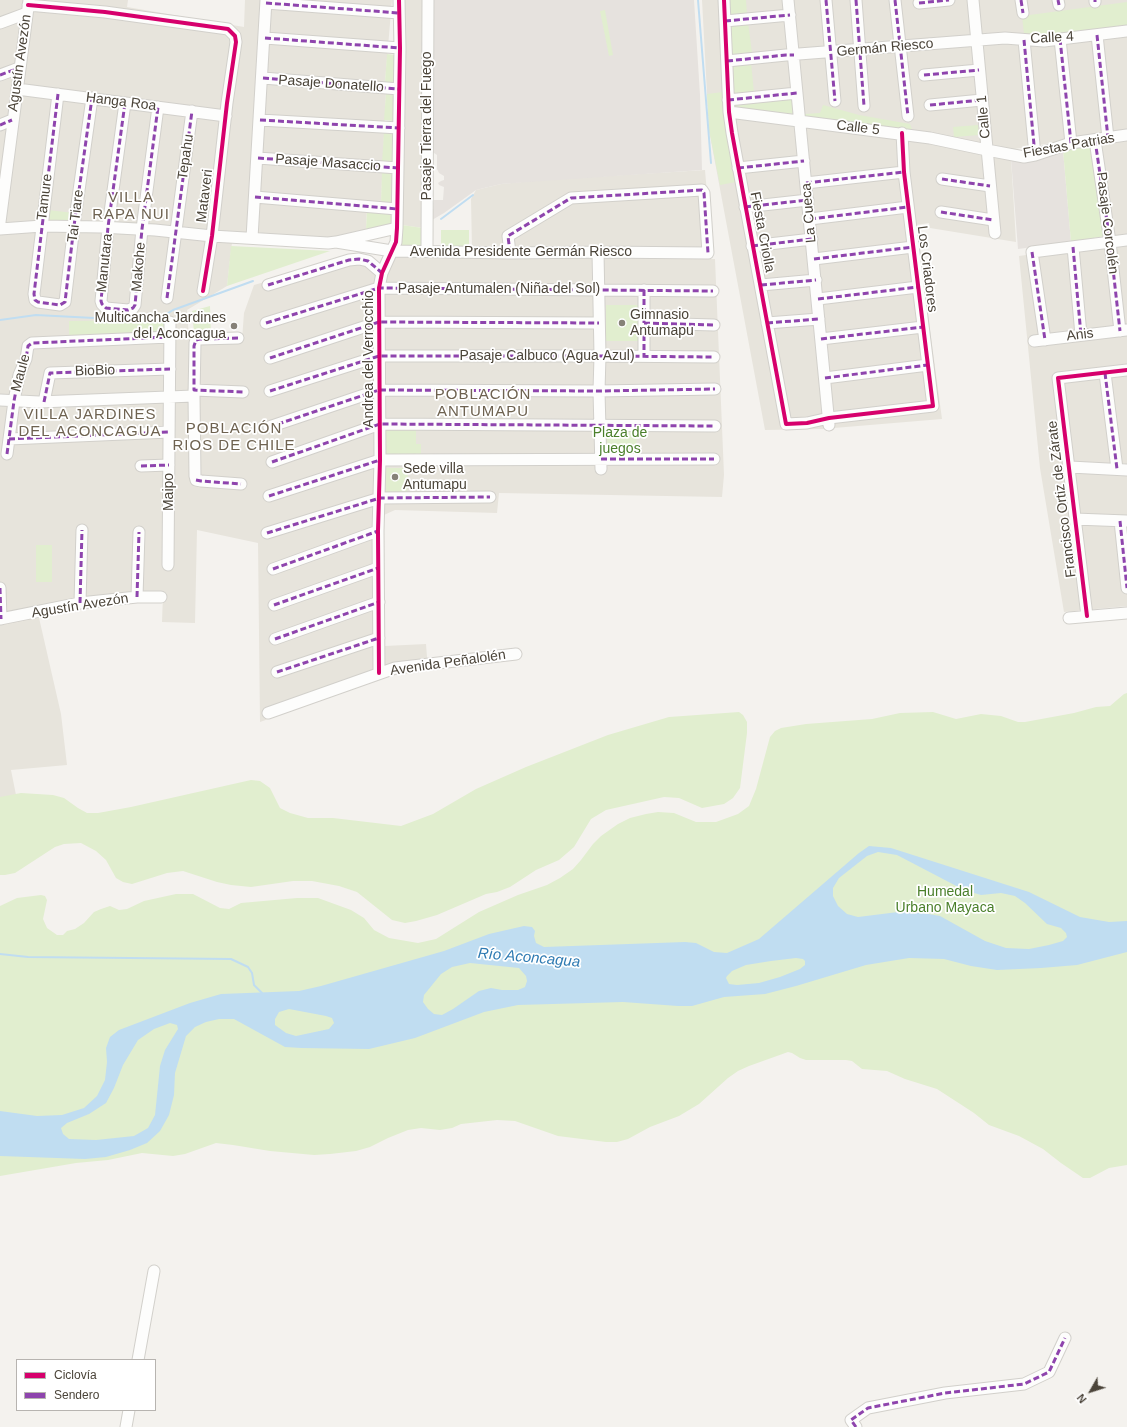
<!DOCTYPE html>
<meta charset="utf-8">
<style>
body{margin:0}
#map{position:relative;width:1127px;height:1427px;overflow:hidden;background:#f4f2ee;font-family:Helvetica,sans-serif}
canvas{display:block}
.legend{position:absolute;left:16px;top:1359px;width:140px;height:52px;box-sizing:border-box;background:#fff;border:1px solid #b7b4b0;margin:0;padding:5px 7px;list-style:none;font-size:12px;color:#4b4439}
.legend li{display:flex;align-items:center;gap:8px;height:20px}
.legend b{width:20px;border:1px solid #b7b4b0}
.north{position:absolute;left:1071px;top:1371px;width:40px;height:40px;-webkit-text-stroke:3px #fff;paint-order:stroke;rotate:231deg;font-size:11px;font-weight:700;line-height:16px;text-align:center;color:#4b4439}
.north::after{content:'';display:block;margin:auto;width:14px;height:18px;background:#4b4439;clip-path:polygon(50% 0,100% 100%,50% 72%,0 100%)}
</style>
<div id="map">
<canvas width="1127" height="1427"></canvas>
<ul class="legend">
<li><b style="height:5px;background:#d6006c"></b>Ciclovía</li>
<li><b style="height:5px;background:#8e44ad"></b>Sendero</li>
</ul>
<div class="north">N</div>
</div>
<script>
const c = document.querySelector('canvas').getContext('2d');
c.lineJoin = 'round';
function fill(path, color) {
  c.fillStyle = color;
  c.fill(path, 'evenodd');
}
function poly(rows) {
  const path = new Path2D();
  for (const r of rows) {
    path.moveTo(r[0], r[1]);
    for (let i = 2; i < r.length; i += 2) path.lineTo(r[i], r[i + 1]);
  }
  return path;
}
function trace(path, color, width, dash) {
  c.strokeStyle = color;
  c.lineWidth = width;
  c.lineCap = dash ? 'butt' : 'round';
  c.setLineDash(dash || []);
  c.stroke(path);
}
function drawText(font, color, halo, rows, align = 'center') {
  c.font = font + ' Helvetica,sans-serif';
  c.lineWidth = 3.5;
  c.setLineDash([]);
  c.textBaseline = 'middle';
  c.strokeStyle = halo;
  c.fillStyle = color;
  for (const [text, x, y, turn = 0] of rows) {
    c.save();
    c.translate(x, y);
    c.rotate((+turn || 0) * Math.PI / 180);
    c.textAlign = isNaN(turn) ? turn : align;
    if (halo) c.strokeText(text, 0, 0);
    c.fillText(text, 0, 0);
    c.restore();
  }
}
const residential = poly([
 [0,0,128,0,127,7,244,27,245,0,392,0,385,82,386,93,381,202,367,208,366,230,335,240,233,234,227,286,187,310,189,339,242,340,244,313,254,285,362,254,378,266,395,255,715,259,724,475,722,497,499,493,497,513,395,510,384,515,385,646,426,644,428,670,390,676,260,722,258,543,197,530,195,623,162,622,163,595,37,609,61,714,67,765,11,770,17,800,0,804],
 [405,0,423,0,423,228,402,225,403,83],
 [702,0,1127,0,1127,131,1014,149,1011,158,1016,242,930,228,929,223,916,225,942,419,822,429,765,430,709,130],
 [1127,141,1127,606,1064,612,1040,468,1019,256,1111,243,1098,145],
 [705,170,712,253,472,249,471,199,476,190,501,184,543,180]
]);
const industrial = poly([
 [432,0,694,0,700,95,702,170,501,184,476,190,444,213,432,220,434,200,443,200,444,187,439,185,438,183,441,181,444,180,444,176,439,173,437,169,437,155,431,151],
 [1063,150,1071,242,1018,249,1011,158]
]);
const green = poly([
 [729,0,746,0,747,14,730,16],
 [1127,2,1127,28,1048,36,1032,36,1024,34,1022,16],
 [605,10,613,55,609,56,600,11],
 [748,22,752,53,732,57,730,24],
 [387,54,396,55,394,82,385,82],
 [751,62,754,93,734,94,733,64],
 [723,92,736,182,720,185,709,130,707,94],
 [386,93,395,94,393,121,384,120],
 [794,98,795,114,735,108,733,102],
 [823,105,859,115,910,124,912,129,902,130,804,118,805,114,820,113],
 [978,125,979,135,954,137,953,127],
 [384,132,395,132,394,163,382,163],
 [1093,146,1105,236,1071,242,1063,150],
 [382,171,393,172,392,203,381,202],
 [367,208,393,210,392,225,366,230],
 [48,210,74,213,73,223,46,223],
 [402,225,423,228,423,250,400,252],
 [441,230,469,230,469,246,441,246],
 [231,246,330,251,227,286],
 [606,305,638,305,638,341,606,341],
 [210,306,211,334,194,333,192,311],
 [164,320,164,335,69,336,69,321],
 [603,426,637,427,636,455,605,454],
 [384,429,416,429,416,444,421,444,421,454,385,455],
 [386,468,408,468,407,493,386,493],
 [36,545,52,545,52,582,36,582],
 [1127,693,1127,1165,1109,1168,1090,1178,1083,1178,1061,1163,1043,1149,1019,1136,989,1125,974,1113,937,1089,905,1079,887,1071,862,1069,852,1061,846,1060,806,1060,800,1058,792,1053,788,1052,749,1066,738,1071,728,1078,699,1104,679,1116,650,1127,628,1139,617,1142,606,1142,558,1136,515,1121,497,1120,461,1124,452,1128,440,1130,421,1128,408,1130,388,1138,370,1147,356,1151,330,1154,314,1155,270,1151,233,1145,216,1143,185,1154,173,1156,142,1153,108,1160,76,1163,0,1176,0,906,17,898,41,895,45,896,47,900,43,919,47,928,57,935,63,935,67,931,75,929,84,923,94,912,101,909,110,906,119,910,127,909,144,901,176,894,193,894,220,908,229,909,241,903,297,898,318,898,351,910,364,918,374,930,389,938,418,943,436,939,479,912,518,895,547,885,560,878,573,869,581,860,593,844,601,836,618,824,630,818,646,814,658,812,674,813,696,822,716,822,738,814,749,806,756,789,770,737,775,731,781,728,806,724,872,719,900,713,933,712,956,719,981,714,1001,716,1018,722,1025,722,1074,713,1096,707,1110,706,1124,694],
 [739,712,743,715,747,722,747,733,740,788,733,798,724,804,702,808,679,798,664,797,606,810,591,819,574,847,559,860,536,870,510,887,497,892,486,894,437,915,416,921,405,923,392,920,357,892,339,886,312,881,293,881,251,887,231,885,217,882,183,871,167,873,132,884,123,882,116,878,106,860,96,851,81,843,64,844,55,847,15,873,5,875,0,875,0,797,21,793,53,795,64,798,78,808,87,813,98,813,131,807,251,780,260,781,270,788,280,808,290,813,308,818,333,818,401,826,433,814,476,789,526,767,608,735,669,717]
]);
const water = poly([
 [869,846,891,848,1029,892,1080,917,1109,922,1127,921,1127,952,1077,965,1041,968,997,970,971,966,944,959,909,958,866,965,796,986,765,994,724,997,692,1006,678,1006,623,1002,518,1005,484,1012,415,1038,369,1049,301,1048,285,1047,234,1019,219,1019,206,1022,195,1027,186,1036,175,1073,174,1095,169,1115,160,1131,147,1143,130,1150,106,1157,85,1159,0,1156,0,1111,37,1116,62,1115,84,1108,97,1096,105,1080,107,1062,106,1048,110,1037,119,1030,190,1003,221,994,299,991,321,986,444,951,489,934,524,926,532,927,535,931,534,936,536,943,544,947,685,942,696,943,714,952,727,953,759,939,859,853],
 [878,852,897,855,964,890,981,895,1001,893,1015,896,1025,903,1047,924,1061,928,1066,933,1067,937,1063,941,1049,945,1029,949,1006,948,985,941,940,916,923,913,898,912,858,917,847,914,838,906,833,896,833,888,839,878,867,856],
 [796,958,803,959,805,961,805,965,800,969,780,977,759,983,737,985,729,984,726,978,727,976,732,971,746,965,771,961],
 [470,963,519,968,526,976,527,981,525,987,518,990,502,990,491,988,479,991,453,1009,442,1015,434,1014,428,1009,423,1002,424,995,441,974,452,967],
 [289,1009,326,1016,332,1018,334,1023,329,1029,296,1036,286,1033,275,1025,275,1019,279,1012],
 [170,1023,177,1025,178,1029,165,1050,160,1066,155,1115,148,1128,134,1136,96,1140,69,1139,63,1134,61,1128,67,1123,89,1114,106,1103,114,1088,123,1065,138,1040,154,1029]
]);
const stream = poly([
 [698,0,711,163],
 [441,219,473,195],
 [0,320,36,315,94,318,165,315,173,310,253,281],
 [0,954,28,957,231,959,248,967,252,973,254,985,262,993]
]);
const minor = poly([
 [724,0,729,112,732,133,786,424,807,423,829,418,933,406,904,172,902,133],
 [788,0,829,425],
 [826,0,835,101],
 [856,0,864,106],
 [895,0,908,116],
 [973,0,995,233],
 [1021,0,1023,13],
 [1058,0,1059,5],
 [1095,0,1095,2],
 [266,3,399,13],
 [919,3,949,0],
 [28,5,105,12,228,29,235,36,236,42,227,103,212,236,203,291],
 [725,21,790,15],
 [0,23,27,13],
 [1097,35,1108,138],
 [265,38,400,48],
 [1060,39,1071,143],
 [1024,40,1035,155],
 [727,61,786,55,1005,38,1044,41,1127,31],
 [0,75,19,68],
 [924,75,979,70],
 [263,78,399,89],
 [17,89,226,116],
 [58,94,34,294,35,300,38,302,60,305,65,302,74,226,92,98],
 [728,100,797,93],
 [125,103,108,227,101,301,102,304,106,308,128,310,133,308,135,305,142,229,158,107],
 [930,105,982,100],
 [729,112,930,138,987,150,1024,157,1035,155,1071,143,1127,135],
 [260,120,399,128],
 [0,125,12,120],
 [1095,140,1110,242,1120,331],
 [258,158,398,168],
 [738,168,804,161],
 [942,179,990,186],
 [806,183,904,172],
 [255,197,397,209],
 [745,207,808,200],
 [941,212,993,220],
 [810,219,908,207],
 [0,222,29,0],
 [0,229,42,226,101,227,155,230,212,236,328,243,336,242,397,228],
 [252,238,266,0],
 [336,242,392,251,510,253,598,252,708,253,704,193,702,190,571,198,508,236,510,253],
 [752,246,812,239],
 [1073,247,1081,335],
 [427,251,428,0],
 [598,252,600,356,599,391,601,469],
 [814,259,913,247],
 [268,285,349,260,359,259,368,261,382,273],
 [761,285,816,280],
 [644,290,644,356],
 [167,298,192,111],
 [818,299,918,287],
 [266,323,379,288,713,291],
 [644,323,714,325],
 [767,323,819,319],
 [238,338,200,339,196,340,195,343,194,396,195,476,196,480,201,481,241,484],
 [821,339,923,327],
 [1045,340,1032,252,1127,240],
 [1034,341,1127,330],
 [270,358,379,322,599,323],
 [1105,373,1117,469],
 [825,378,928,365],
 [194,390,243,392],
 [270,391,379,356,600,356,714,357],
 [0,400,39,402,194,396],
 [44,402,50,373,170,369],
 [269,427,379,390,599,391,715,389],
 [9,439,169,432],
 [7,454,14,401,19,375,26,359,28,346,32,343,170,337],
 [272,462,380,424,715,426],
 [141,466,169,465],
 [1070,467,1127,470],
 [269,496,380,460,714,459],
 [1075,519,1127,521],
 [1120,521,1127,588],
 [267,533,380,498,490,497],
 [168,565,170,322],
 [273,569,378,531],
 [0,588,1,619],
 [137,597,139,532],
 [80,603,82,530],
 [274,605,378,568],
 [1087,616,1058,378,1127,370],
 [1069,618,1127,613],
 [0,619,80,603,137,597,161,597],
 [275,639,379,602],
 [277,672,379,638],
 [379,673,378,531,380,460,379,288,382,273,396,242,397,228,400,48,399,0],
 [268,713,395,668,516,654],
 [138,1360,154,1271],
 [126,1427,129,1410],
 [856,1427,851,1420,868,1408,945,1393,1024,1384,1049,1372,1065,1338]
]);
const quiet = poly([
 [826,0,835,101],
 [856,0,864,106],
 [895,0,908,116],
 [1021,0,1023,13],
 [1058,0,1059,5],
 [1095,0,1095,2],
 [266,3,399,13],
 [919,3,949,0],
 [725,21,790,15],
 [1097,35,1108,138],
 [265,38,400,48],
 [1060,39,1071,143],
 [1024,40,1035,155],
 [727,61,786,55,794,55],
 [0,75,19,68],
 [924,75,979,70],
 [263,78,399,89],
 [58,94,34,294,35,300,38,302,60,305,65,302,74,226,92,98],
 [728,100,797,93],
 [125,103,108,227,101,301,102,304,106,308,128,310,133,308,135,305,142,229,158,107],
 [930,105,982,100],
 [260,120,399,128],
 [0,125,12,120],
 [1095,140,1110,242,1120,331],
 [258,158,398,168],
 [738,168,804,161],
 [942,179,990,186],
 [806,183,904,172],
 [255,197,397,209],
 [745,207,808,200],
 [941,212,993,220],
 [810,219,908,207],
 [752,246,812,239],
 [1073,247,1081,335],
 [1032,252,1045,340],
 [510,253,508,236,571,198,702,190,704,193,708,253],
 [814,259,913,247],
 [268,285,349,260,359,259,368,261,382,273],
 [761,285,816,280],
 [644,290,644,356],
 [167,298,192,111],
 [818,299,918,287],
 [266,323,379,288,713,291],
 [644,323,714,325],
 [767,323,819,319],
 [238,338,200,339,196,340,194,346,194,390,243,392],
 [821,339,923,327],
 [270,358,379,322,599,323],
 [1105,373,1117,469],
 [825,378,928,365],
 [270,391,379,356,600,356,714,357],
 [44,402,50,373,170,369],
 [269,427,379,390,599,391,715,389],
 [9,439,169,432],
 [7,454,14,401,19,375,26,359,28,346,32,343,170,337],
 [601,459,714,459],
 [272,462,380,424,715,426],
 [141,466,169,465],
 [196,480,201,481,241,484],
 [269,496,380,460],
 [1120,521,1127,588],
 [267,533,380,498,490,497],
 [273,569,378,531],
 [0,588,1,619],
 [137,597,139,532],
 [80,603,82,530],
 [274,605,378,568],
 [275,639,379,602],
 [277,672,379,638],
 [856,1427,851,1420,868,1408,945,1393,1024,1384,1049,1372,1065,1338]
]);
const cycleway = poly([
 [724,0,729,112,732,133,786,424,807,423,829,418,933,406,904,172,902,133],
 [28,5,105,12,228,29,235,36,236,42,227,103,212,236,203,291],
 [1087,616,1058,378,1127,370],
 [379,673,378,531,380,460,379,288,382,273,396,242,397,228,400,48,399,0]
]);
const markers = [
 [622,323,4,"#868178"],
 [234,326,4,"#868178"],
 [395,477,4,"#868178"]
];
const streetNames = [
 ["Calle 4",1052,38,-3],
 ["Germán Riesco",885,48,-5],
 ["Agustín Avezón",20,63,-82],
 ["Pasaje Donatello",331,84,4],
 ["Hanga Roa",121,102,7],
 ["Calle 1",984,117,-95],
 ["Pasaje Tierra del Fuego",427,126,-90],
 ["Calle 5",858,128,7],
 ["Fiestas Patrias",1069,146,-10],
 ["Tepahu",186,157,-82],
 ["Pasaje Masaccio",328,163,4],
 ["Mataveri",205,196,-83],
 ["Tamure",45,197,-83],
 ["La Cueca",809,213,-95],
 ["Tai Tiare",76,216,-83],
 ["Pasaje Corcolén",1107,223,83],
 ["Fiesta Criolla",762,232,79],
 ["Avenida Presidente Germán Riesco",521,252],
 ["Manutara",105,263,-84],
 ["Makohe",139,267,-85],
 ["Los Criadores",927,269,83],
 ["Pasaje Antumalen (Niña del Sol)",499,289],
 ["Anis",1080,335,-7],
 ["Pasaje Calbuco (Agua Azul)",547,356],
 ["Andrea del Verrocchio",369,359,-90],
 ["BioBio",95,371,-2],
 ["Maule",21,373,-75],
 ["Maipo",169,492,-90],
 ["Francisco Ortiz de Zárate",1062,499,-97],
 ["Agustín Avezón",80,606,-9],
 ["Avenida Peñalolén",448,663,-8]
];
const poiNames = [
 ["Gimnasio",630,315],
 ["Antumapu",630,331],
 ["Multicancha Jardines",226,318,"right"],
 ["del Aconcagua",226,334,"right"],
 ["Sede villa",403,469],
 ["Antumapu",403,485]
];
const parkNames = [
 ["Plaza de",620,433],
 ["juegos",620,449],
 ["Humedal",945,892],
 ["Urbano Mayaca",945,908]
];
const neighbourhoodNames = [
 ["VILLA",131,198],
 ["RAPA NUI",131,215],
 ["POBLACIÓN",483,395],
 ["ANTUMAPU",483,412],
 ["VILLA JARDINES",90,415],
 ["DEL ACONCAGUA",90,432],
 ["POBLACIÓN",234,429],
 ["RIOS DE CHILE",234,446]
];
const waterNames = [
 ["Río Aconcagua",529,958,5]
];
fill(residential, '#e7e4dc');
fill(industrial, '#e6e2de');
fill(green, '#e1eecf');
fill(water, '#c0ddf1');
trace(stream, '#c0ddf1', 2);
trace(minor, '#d2d0cb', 13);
trace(minor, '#fdfdfc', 11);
trace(quiet, '#8e44ad', 3, [6, 3]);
trace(cycleway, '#d6006c', 4);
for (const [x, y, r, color] of markers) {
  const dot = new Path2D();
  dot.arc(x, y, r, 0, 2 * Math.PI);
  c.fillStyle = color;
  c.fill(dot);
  trace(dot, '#fff', 1.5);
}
drawText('14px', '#4b4439', '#fff', streetNames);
drawText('14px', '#4b4439', '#fff', poiNames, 'left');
drawText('14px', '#4a7f2a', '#fff', parkNames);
c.letterSpacing = '1px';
drawText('15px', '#6e6250', '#fff', neighbourhoodNames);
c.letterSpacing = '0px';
drawText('italic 15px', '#2e7ab2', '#fff', waterNames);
</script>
